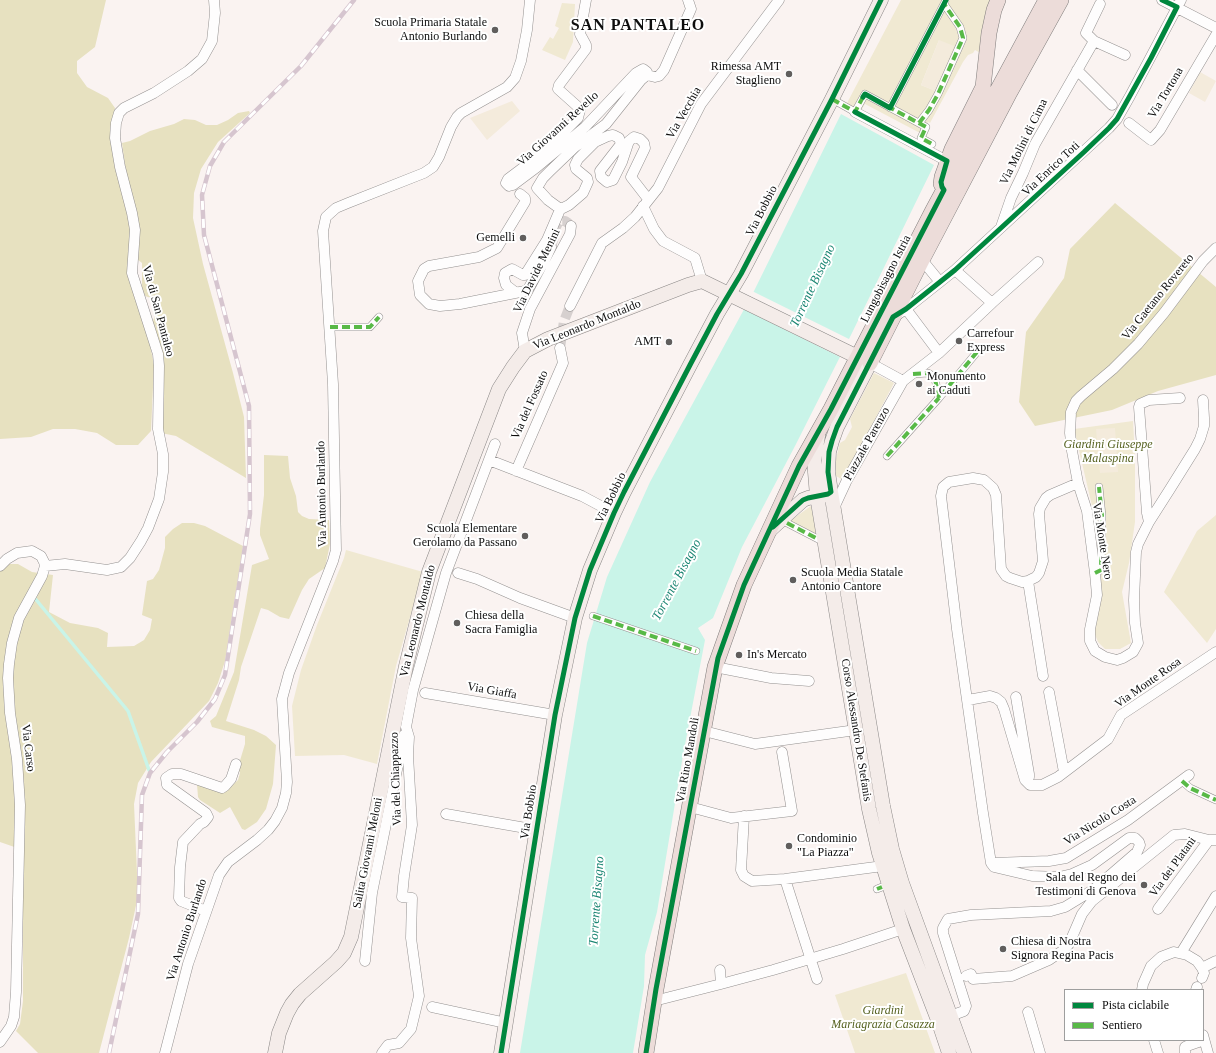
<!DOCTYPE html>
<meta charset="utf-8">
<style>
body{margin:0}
#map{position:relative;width:1216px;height:1053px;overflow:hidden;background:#faf3f1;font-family:"Times New Roman",serif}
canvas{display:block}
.legend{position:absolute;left:1064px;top:989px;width:140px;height:52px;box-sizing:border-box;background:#fff;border:1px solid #9e9e9e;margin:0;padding:5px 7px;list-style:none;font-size:12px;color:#0d0d0d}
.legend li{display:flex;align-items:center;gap:8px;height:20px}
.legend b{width:20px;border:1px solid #9e9e9e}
</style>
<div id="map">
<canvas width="1216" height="1053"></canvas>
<ul class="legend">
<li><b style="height:5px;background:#00873e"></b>Pista ciclabile</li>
<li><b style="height:5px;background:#58b947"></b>Sentiero</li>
</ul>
</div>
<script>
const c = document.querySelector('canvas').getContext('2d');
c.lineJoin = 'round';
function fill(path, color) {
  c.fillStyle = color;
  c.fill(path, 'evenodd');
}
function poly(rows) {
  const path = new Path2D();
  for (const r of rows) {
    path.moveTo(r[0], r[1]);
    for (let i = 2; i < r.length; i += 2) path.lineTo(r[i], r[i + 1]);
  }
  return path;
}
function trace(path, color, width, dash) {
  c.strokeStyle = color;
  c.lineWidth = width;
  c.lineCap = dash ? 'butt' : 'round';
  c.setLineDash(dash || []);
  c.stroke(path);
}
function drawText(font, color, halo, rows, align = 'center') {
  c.font = font + ' "Times New Roman",serif';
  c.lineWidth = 4;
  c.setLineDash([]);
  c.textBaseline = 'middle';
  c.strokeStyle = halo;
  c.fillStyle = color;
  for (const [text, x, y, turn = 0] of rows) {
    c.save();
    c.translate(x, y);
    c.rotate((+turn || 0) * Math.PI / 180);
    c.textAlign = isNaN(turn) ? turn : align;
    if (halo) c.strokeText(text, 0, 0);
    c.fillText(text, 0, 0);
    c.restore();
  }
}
const green = poly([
 [901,0,994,0,984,55,975,50,973,53,968,55,963,62,930,123,928,122,920,133,865,104,859,114,846,105],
 [939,40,936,91,921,85],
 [562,3,575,4,573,42,565,60,542,50,550,37,553,39,559,28,555,26],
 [874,373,894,383,843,480,836,476,836,459,840,443,845,440,852,427,850,419],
 [1133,421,1135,456,1135,522,1129,563,1122,592,1131,643,1120,649,1105,649,1098,642,1094,632,1100,585,1096,523,1074,429],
 [811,506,818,539,787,523],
 [1216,515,1216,629,1207,643,1164,592,1197,531],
 [346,550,423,572,396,666,377,764,344,755,295,756,292,706,301,670,317,625,344,558],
 [906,973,935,1053,855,1053,835,995]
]);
const forest = poly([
 [0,0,106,0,95,47,77,61,77,73,87,87,108,98,115,108,110,129,113,136,130,223,131,252,154,365,151,431,138,445,116,445,97,433,75,429,53,429,31,437,0,439],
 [249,111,250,113,218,142,201,169,194,193,193,218,203,264,233,373,244,417,246,478,176,436,161,433,152,324,156,313,154,299,145,296,142,290,142,263,137,259,137,256,139,246,139,231,126,172,122,143,130,141,150,131,174,124,184,119,195,120,206,125,217,125,228,120,238,113],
 [1115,203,1216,287,1216,375,1158,391,1112,410,1035,426,1019,402,1026,332,1064,278,1070,249],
 [264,455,288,456,290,478,296,496,298,512,302,516,309,519,329,520,330,544,325,568,309,579,302,590,289,619,280,617,268,610,261,608,241,667,239,680,226,721,254,730,266,736,276,745,273,784,266,809,257,822,245,830,242,829,230,807,220,813,200,800,198,797,197,784,224,793,238,780,240,773,238,767,245,744,245,736,212,727,210,721,216,716,234,672,252,565,269,559,260,535,260,529,264,495],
 [182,523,194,523,205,526,243,546,225,661,218,683,209,701,151,762,138,783,134,804,138,896,129,938,99,1053,38,1053,16,1031,20,1024,23,1001,23,850,0,842,0,564,18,564,32,572,53,575,49,612,70,623,98,628,108,633,107,647,134,646,144,640,150,630,152,619,142,615,147,581,153,579,159,570,165,548,165,537,173,529]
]);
const pitch = poly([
 [939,40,954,46,936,91,921,85],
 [1200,72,1216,81,1205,102,1189,93],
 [512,101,520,111,487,140,470,118],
 [1115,428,1118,472,1100,473,1096,429]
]);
const water = poly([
 [841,114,934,165,849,339,795,446,742,547,713,618,698,628,705,640,683,755,657,912,645,955,644,986,633,1053,520,1053,587,643,607,577,650,482,754,291]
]);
const pier = poly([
 [752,291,851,340,842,358,743,309]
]);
const stream = poly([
 [33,596,128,711,149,770]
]);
const minorTunnel = poly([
 [551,247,554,237,556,227,558,223,561,221,565,221,568,223,571,226],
 [560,348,564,321,570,306]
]);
const pedestrian = poly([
 [832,99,855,112,865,94,926,127,921,138,932,144],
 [890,108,945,2],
 [919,123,929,110,938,94,963,38,960,27,944,4],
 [330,327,370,327,379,317],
 [913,374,928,373,933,376,935,379,939,398,977,352],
 [887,456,939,398],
 [787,523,818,539],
 [1095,573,1101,570,1102,516,1099,487],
 [593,616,696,651],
 [1182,781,1190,788,1216,800],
 [877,889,882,887]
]);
const minor = poly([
 [586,0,580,34,586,45,586,49,559,85,558,89,577,106,580,110,578,118,544,152,508,179,506,183,509,186,513,185,537,167,585,127,636,73,643,69,647,72,647,75,641,80,606,124,575,147,550,171,543,178,537,188,548,200,559,208,563,208,569,205,583,193,588,182,587,178,576,169,575,165,578,159,595,142,608,136,613,135,619,138,621,144,600,171,601,177,607,182,613,180,622,162,629,141,634,137,640,139,644,143,645,148,631,177,648,199],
 [1162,0,1216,28],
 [1094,41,1125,55],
 [1077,70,1112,105],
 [647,75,655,77,659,76,664,70,691,9,688,0],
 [855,112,947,161],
 [1129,123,1151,140,1160,130,1216,35],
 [520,194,525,198,525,202,497,248,479,257,429,266,424,269,418,281,420,295,429,304,440,306,460,304,525,291,528,289,544,262,551,247],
 [643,206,654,229,663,241,695,258,702,281],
 [1001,227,1011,198,1023,173,1035,144,1094,41,1086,33,1100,4],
 [922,260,940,282],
 [955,270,992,303],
 [515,292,506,285,504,278,505,273,512,269,523,275,525,275,547,240,559,212,559,208],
 [570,306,602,243,623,228,635,217,658,188,701,104,779,0],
 [906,309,939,353],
 [895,316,906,309,955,270,1109,128,1117,119,1130,96,1181,0],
 [525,351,522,333,530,309,570,234,571,226],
 [870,363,903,381],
 [1203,400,1204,418,1204,426,1200,439,1195,449,1170,489,1149,522,1138,544,1136,552,1134,600,1135,623,1138,643,1133,652,1123,658,1117,660,1105,657,1095,651,1090,641,1090,629,1097,595,1095,573,1087,511,1078,483,1072,451,1070,433,1071,412,1076,401,1081,396,1113,369,1138,344,1164,313,1203,261,1216,248],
 [489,460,582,496,614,513],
 [516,471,563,363,560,348],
 [834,508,847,480,903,381,939,353,992,303,1038,262],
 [1149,522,1147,513,1139,407,1140,404,1149,400,1180,398],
 [0,566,7,559,17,553,32,551,41,556,44,562,45,566,42,576,19,618,12,643,9,664,8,678,10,713,17,759,20,805,16,992,14,1017,11,1026,0,1042],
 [45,566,65,564,107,570,121,567,130,558,141,541,148,528,159,499,163,472,163,454,158,429,159,366,158,354,132,273,135,230,132,213,120,167,115,138,116,123,119,113,124,108,154,93,188,71,202,59,212,41,215,13,214,0],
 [458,573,477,579,520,598,575,618],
 [1028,581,1043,676],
 [715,667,771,678,809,681],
 [1049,692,1064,772],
 [425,693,555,715],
 [1016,697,1029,774,1029,777,1026,778],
 [968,700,990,696,996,698,1001,702,1004,709,1025,780,1030,785,1042,785,1058,777,1108,739,1121,715,1216,652],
 [704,731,755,744,856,730],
 [690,807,731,818,792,811,782,752],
 [446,814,537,830],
 [744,816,741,870,744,876,752,881,785,879,883,866],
 [991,863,983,813,957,629,941,496,943,487,949,482,973,478,984,480,993,488,996,495,1001,569,1006,576,1010,578,1022,582,1028,581,1036,577,1039,573,1043,561,1039,514,1040,508,1046,498,1050,495,1078,483],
 [993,863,1049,861,1066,858,1128,820,1189,775],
 [785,879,817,979],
 [1158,909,1209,840],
 [206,911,181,901,179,898,180,867,183,842,200,824,204,822,208,817,206,813,167,785,166,778,172,774,181,774,222,788,225,786,231,779,236,764],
 [1181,953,1216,896],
 [365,961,372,893,404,735],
 [1202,968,1216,961],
 [720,970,721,984],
 [966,976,971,974,973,979,1012,976,1049,960,1065,949,1069,944,1082,914,1092,901,1174,835,1185,834,1209,840,1216,840],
 [1142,990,1143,984,1151,966,1161,957,1174,952,1187,955,1197,961,1202,968,1204,973,1202,978],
 [1196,990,1197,987],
 [654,1001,721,984,773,970,843,949,903,929],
 [432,1007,506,1023],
 [1028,1012,1040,1053],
 [945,1018,964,1011,966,1006,943,933,943,928,948,919,971,915,1051,911,1065,907,1093,890,1137,852,1140,845,1139,842,1135,838,1129,838,1092,865,1072,874,1059,877,1032,876,994,867,991,863],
 [1203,1035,1208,1053],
 [1154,1040,1158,1053],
 [165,1053,188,964,219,875,228,862,257,840,268,830,275,821,282,808,286,793,287,782,282,699,289,673,298,650,333,561,336,550,333,384,323,231,326,217,336,208,348,203,424,173,433,167,439,157,451,127,457,117,461,113,507,87,515,78,521,61,527,30,530,0],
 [382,1053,388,1045,399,1043,411,1029,419,996,411,938,412,898,402,897,404,876,412,825,408,755,409,737,406,727,413,690,446,573,495,444],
 [1185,1053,1185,1047,1187,1046,1204,1040]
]);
const secondary = poly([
 [818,436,814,460,817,496,869,809,879,853,903,929,938,1020,949,1053],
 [770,530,803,500,808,498,825,495],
 [275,1053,279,1033,287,1013,292,1004,300,994,336,962,344,953,351,937,406,666,429,572,499,389,513,367,525,351,548,339,688,285,702,281,870,363,837,427,832,441,829,452,828,472,831,492,883,806,892,849,902,883,964,1053],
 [501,1053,555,715,575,618,590,570,614,513,624,492,690,365,717,314,741,274,832,99,881,0]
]);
const primary = poly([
 [941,184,942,177,952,149,983,87,989,33,994,10,998,0],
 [870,363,922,260,1010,92,1061,0],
 [646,1053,656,989,715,667,744,585,799,466,831,409,933,210,1046,0]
]);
const rail = poly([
 [109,1053,138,914,142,795,150,773,167,752,197,722,215,699,225,675,250,514,249,406,204,235,202,195,210,166,224,142,301,66,354,0]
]);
const quiet = poly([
 [832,99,855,112,864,95],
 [887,106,926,127,921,138,932,144],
 [919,123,929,110,938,94,963,38,960,27,944,4],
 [330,327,370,327,379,317],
 [913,374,928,373,933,376,935,379,939,398,977,352],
 [887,456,939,398],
 [787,523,818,539],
 [1095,573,1101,570,1102,516,1099,487],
 [593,616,696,651],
 [1182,781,1190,788,1216,800],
 [877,889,882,887]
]);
const cycleway = poly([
 [863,97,865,94,890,108,946,0],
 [773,527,803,500,808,498,828,494,831,492,828,472,829,452,832,441,837,427,893,317,906,309,955,270,1084,152,1109,128,1117,119,1151,58,1177,7,1162,0],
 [501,1053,555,715,575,618,590,570,614,513,624,492,690,365,717,314,741,274,832,99,881,0],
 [646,1053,656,989,718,658,744,585,799,466,831,409,944,190,942,187,941,182,947,161,855,112]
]);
const markers = [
 [495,30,4,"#605e5d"],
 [789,74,4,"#605e5d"],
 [523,238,4,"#605e5d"],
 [959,341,4,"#605e5d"],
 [669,342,4,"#605e5d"],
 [919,384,4,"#605e5d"],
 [525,536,4,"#605e5d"],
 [793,580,4,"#605e5d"],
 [457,623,4,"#605e5d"],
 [739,655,4,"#605e5d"],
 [789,846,4,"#605e5d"],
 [1144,885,4,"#605e5d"],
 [1003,949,4,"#605e5d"]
];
const poiNames = [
 ["Scuola Primaria Statale",487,23,"right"],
 ["Antonio Burlando",487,37,"right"],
 ["Rimessa AMT",781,67,"right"],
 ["Staglieno",781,81,"right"],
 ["Gemelli",515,238,"right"],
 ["Carrefour",967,334],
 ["Express",967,348],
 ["AMT",661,342,"right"],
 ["Monumento",927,377],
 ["ai Caduti",927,391],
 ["Scuola Elementare",517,529,"right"],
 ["Gerolamo da Passano",517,543,"right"],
 ["Scuola Media Statale",801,573],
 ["Antonio Cantore",801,587],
 ["Chiesa della",465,616],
 ["Sacra Famiglia",465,630],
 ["In's Mercato",747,655],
 ["Condominio",797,839],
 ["\"La Piazza\"",797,853],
 ["Sala del Regno dei",1136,878,"right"],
 ["Testimoni di Genova",1136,892,"right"],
 ["Chiesa di Nostra",1011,942],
 ["Signora Regina Pacis",1011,956]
];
const streetNames = [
 ["Via Tortona",1166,93,-59],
 ["Via Vecchia",684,113,-60],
 ["Via Giovanni Revello",558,129,-42],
 ["Via Molini di Cima",1024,142,-64],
 ["Via Enrico Toti",1051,169,-43],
 ["Via Bobbio",762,211,-63],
 ["Via Davide Menini",537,271,-64],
 ["Lungobisagno Istria",886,279,-63],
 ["Via Gaetano Rovereto",1158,297,-51],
 ["Via di San Pantaleo",158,311,75],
 ["Via Leonardo Montaldo",587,325,-22],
 ["Via del Fossato",530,405,-66],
 ["Piazzale Parenzo",867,444,-61],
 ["Via Antonio Burlando",322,494,-91],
 ["Via Bobbio",611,498,-64],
 ["Via Monte Nero",1102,541,81],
 ["Via Leonardo Montaldo",418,621,-76],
 ["Via Monte Rosa",1148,683,-35],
 ["Via Giaffa",492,691,10],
 ["Corso Alessandro De Stefanis",856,730,81],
 ["Via Carso",28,748,83],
 ["Via Rino Mandoli",688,760,-80],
 ["Via del Chiappazzo",396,779,-92],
 ["Via Bobbio",529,812,-81],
 ["Via Nicolò Costa",1100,821,-32],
 ["Salita Giovanni Meloni",368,853,-79],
 ["Via dei Platani",1173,867,-54],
 ["Via Antonio Burlando",187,930,-72]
];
const parkNames = [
 ["Giardini Giuseppe",1108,445],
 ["Malaspina",1108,459],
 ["Giardini",883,1011],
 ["Mariagrazia Casazza",883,1025]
];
const waterNames = [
 ["Torrente Bisagno",813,286,-65],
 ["Torrente Bisagno",677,580,-62],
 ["Torrente Bisagno",597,901,-86]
];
const districtNames = [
 ["SAN PANTALEO",638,26]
];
fill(green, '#f0e9d2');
fill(forest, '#e7e1c0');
fill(pitch, '#f4ebdc');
fill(water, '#c9f4e8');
fill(pier, '#faf3f1');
trace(stream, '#c9f4e8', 3.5);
trace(minorTunnel, '#d6d0cf', 10, [10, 5]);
trace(pedestrian, '#949190', 8);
trace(minor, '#949190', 11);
trace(secondary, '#8a8786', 15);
trace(primary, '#817e7d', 16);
trace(pedestrian, '#fefdfd', 7);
trace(minor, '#fefdfd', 10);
trace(secondary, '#f4ece9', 14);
trace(primary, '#ecdcd9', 15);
trace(rail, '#d6c5cf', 4.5);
trace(rail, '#fff', 3, [9]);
trace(quiet, '#58b947', 4, [8, 4]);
trace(cycleway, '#00873e', 5);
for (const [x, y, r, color] of markers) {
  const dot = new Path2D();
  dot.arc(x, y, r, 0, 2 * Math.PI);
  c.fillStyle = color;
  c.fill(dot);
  trace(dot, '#fff', 1.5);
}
drawText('12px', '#0d0d0d', '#fff', poiNames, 'left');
drawText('12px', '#0d0d0d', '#fff', streetNames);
drawText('italic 12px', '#566220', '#fff', parkNames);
drawText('italic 13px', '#1a8572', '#fff', waterNames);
c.letterSpacing = '1px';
drawText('bold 16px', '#0d0d0d', '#fff', districtNames);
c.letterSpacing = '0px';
</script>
